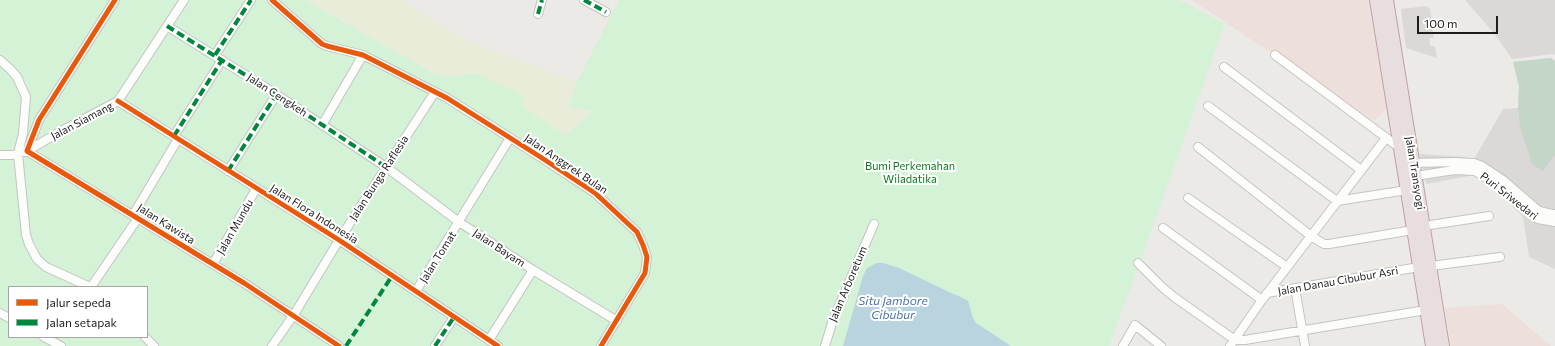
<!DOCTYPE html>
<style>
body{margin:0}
#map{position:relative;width:1555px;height:346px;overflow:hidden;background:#ebeae6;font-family:Commissioner,sans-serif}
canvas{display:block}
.legend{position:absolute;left:8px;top:286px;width:140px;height:52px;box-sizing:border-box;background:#fff;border:1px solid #a5a5a5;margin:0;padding:5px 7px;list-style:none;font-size:12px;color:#1d1d1d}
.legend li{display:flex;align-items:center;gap:8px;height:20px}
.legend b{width:20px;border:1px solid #a5a5a5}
.scale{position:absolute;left:1417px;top:16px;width:81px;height:18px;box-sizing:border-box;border:2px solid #1d1d1d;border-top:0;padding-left:5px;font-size:12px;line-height:14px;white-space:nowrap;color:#1d1d1d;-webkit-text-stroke:3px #fff;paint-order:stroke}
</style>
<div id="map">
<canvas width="1555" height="346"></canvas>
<ul class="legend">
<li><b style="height:5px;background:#e8590c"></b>Jalur sepeda</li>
<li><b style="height:5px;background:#00873e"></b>Jalan setapak</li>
</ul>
<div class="scale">100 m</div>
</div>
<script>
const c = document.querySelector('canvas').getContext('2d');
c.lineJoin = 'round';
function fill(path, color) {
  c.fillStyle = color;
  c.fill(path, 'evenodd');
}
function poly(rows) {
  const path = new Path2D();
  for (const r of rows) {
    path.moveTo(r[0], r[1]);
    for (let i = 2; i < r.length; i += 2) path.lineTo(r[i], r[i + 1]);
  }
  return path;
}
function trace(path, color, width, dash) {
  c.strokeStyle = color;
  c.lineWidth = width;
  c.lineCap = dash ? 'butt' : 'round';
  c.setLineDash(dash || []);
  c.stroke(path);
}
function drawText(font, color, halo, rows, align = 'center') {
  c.font = font + ' Commissioner,sans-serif';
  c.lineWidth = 4;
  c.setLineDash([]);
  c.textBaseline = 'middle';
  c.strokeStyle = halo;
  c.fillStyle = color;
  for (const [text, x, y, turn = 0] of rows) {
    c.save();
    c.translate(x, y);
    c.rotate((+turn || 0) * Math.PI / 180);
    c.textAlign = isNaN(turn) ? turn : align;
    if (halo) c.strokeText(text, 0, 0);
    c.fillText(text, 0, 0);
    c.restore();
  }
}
const residential = poly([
 [1465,0,1555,0,1555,55,1553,54,1512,59,1494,33],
 [1426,6,1430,9,1434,38,1429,38,1430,46,1435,46,1437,58,1406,48,1401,9],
 [1551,58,1555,61,1555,269,1529,257,1523,217,1493,187,1475,175,1426,184,1420,154,1466,157,1473,161,1503,109,1518,108,1519,86,1513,62]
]);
const commercial = poly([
 [1192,0,1369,0,1387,108,1374,121],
 [1502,304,1551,346,1451,346,1444,308]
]);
const farmland = poly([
 [305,0,402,0,463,39,577,82,569,107,593,111,565,135,521,106,523,96,476,73,459,76,436,75]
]);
const cemetery = poly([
 [1551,58,1555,61,1555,155,1543,171,1532,164,1520,127,1518,108,1519,86,1513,62]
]);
const park = poly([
 [0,0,305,0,436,75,459,76,476,73,524,96,522,106,565,135,593,111,569,107,577,82,619,0,1179,0,1225,23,1146,246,1109,346,0,346],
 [9,287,147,287,147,337,9,337]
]);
const water = poly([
 [877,263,883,263,899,268,949,292,963,298,968,301,973,318,976,323,1011,346,843,346,863,276,867,268]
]);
const minor = poly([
 [115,0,39,120,27,151,244,283,339,346],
 [272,0,322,44,327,46,363,55,447,98,542,158,595,193,637,232,643,245,647,257,645,273,601,346],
 [584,0,606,12],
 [538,14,542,0],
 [167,26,271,91,386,167,459,222,533,270,617,321],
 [215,55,251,0],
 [1275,55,1400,148],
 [0,60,10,69,17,77,26,97,23,133,18,154,26,235,29,244,37,259,46,267,90,287],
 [1224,67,1361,170],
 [118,101,339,240,498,346],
 [1208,106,1337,201,1407,190],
 [322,125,363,55],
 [174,136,222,60],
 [1198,147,1311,236,1324,244,1329,244,1413,230],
 [0,155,13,155,27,151,63,130,118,101,184,0],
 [1413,163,1454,162,1474,163,1482,166,1503,180,1539,211,1552,214,1555,214],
 [228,171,276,95],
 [1416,176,1454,170,1475,171,1499,186,1538,219,1555,222],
 [1188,198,1287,267],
 [133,215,178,139],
 [1424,226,1489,216],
 [1163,228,1262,300],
 [1138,263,1162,287,1174,297,1235,340,1245,340,1426,310],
 [213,264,256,189],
 [1431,266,1500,257],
 [91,287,138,218],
 [1295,288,1305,346],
 [416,291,510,138],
 [1267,293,1419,267],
 [0,313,9,318],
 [44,337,61,346],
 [145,337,154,346],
 [489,340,533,270],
 [272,346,295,313,339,240,435,92],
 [435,346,454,317],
 [825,346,833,320,874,224],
 [1123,346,1135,325,1161,346],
 [1230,346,1262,300,1386,138]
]);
const highway = poly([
 [1376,0,1432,346],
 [1387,0,1443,346]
]);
const quiet = poly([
 [584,0,606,12],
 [538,14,542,0],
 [167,26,271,91,386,167],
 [215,55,251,0],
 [174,136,222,60],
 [228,171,276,95],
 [346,346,392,276],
 [435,346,454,317]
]);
const cycleway = poly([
 [115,0,39,120,27,151,244,283,339,346],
 [272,0,322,44,327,46,363,55,447,98,542,158,595,193,637,232,643,245,647,257,645,273,601,346],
 [118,101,339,240,498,346]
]);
const streetNames = [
 ["Jalan Cengkeh",277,95,33],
 ["Jalan Siamang",82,121,-28],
 ["Jalan Anggrek Bulan",566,164,34],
 ["Jalan Transyogi",1415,173,81],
 ["Jalan Bunga Raflesia",379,178,-57],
 ["Puri Sriwedari",1509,196,38],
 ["Jalan Flora Indonesia",314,214,32],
 ["Jalan Kawista",166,224,32],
 ["Jalan Mundu",235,227,-60],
 ["Jalan Bayam",499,248,33],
 ["Jalan Tomat",438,257,-58],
 ["Jalan Danau Cibubur Asri",1338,281,-10],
 ["Jalan Arboretum",848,284,-67]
];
const parkNames = [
 ["Bumi Perkemahan",910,166],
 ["Wiladatika",910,179]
];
const waterNames = [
 ["Situ Jambore",893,301],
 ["Cibubur",893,315]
];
fill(residential, '#dad9d7');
fill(commercial, '#eddfdb');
fill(farmland, '#e9ecd9');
fill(cemetery, '#c4d6c7');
fill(park, '#d3f2d6');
fill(water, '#b9d4de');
trace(minor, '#c4c4c2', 10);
trace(highway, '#c09ea5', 14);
trace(minor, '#fcfcfb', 8);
trace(highway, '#e9dedf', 12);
trace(quiet, '#00873e', 4, [8, 4]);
trace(cycleway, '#e8590c', 5);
drawText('11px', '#1d1d1d', '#fff', streetNames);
drawText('11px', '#0d791f', '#fff', parkNames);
drawText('italic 12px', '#4c73aa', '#fff', waterNames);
</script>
